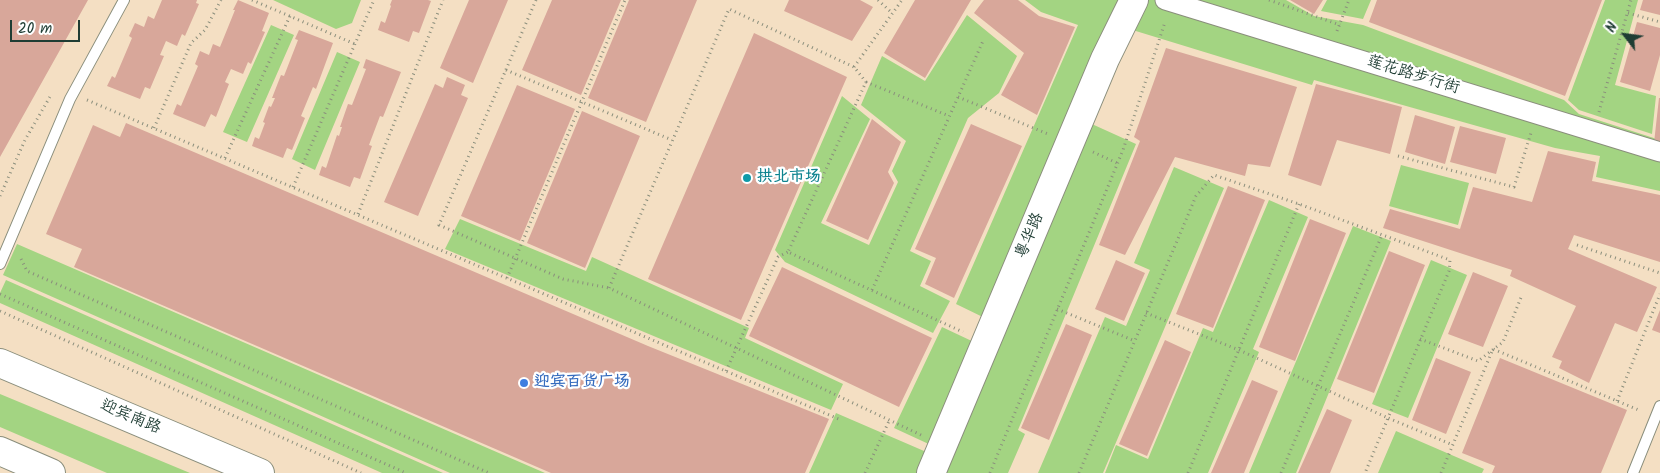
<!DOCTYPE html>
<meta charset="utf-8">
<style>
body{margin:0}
#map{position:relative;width:1660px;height:473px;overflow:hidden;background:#f4dfc3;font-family:Kalam,sans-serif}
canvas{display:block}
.north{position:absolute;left:1600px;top:10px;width:50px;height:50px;-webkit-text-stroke:4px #fff;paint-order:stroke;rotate:300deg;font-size:14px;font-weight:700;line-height:20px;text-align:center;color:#1f3d34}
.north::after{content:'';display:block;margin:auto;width:18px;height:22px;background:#1f3d34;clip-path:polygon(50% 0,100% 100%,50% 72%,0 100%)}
.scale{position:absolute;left:10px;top:20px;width:70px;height:22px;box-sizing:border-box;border:2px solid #1f3d34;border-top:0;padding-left:6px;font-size:15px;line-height:18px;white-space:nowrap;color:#1f3d34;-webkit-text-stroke:4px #fff;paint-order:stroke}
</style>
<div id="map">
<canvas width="1660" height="473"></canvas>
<div class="north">N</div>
<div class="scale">20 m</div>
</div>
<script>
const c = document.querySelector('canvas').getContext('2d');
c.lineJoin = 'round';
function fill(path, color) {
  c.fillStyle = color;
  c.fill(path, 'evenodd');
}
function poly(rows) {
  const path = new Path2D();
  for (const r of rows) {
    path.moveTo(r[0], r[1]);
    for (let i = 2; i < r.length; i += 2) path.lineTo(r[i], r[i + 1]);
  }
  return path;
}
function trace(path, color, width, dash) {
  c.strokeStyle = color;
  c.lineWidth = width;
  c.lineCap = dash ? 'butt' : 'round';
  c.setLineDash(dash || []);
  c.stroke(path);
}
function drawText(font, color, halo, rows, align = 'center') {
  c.font = font + ' Kalam,"LXGW WenKai TC",sans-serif';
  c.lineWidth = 4.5;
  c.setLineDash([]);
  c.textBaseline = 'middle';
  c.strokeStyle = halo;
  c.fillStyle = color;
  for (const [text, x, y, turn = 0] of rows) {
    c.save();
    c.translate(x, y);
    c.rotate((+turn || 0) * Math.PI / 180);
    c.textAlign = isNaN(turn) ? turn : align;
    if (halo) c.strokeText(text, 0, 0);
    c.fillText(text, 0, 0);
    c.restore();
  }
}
const green = poly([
 [273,0,361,0,352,23,336,29],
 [1025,0,1131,0,991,321,956,304,1078,25,1041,12],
 [1138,0,1286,0,1314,16,1363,25,1564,100,1579,114,1660,140,1660,191,1596,177,1600,156,1555,148,1314,80,1312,85,1126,28],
 [1327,0,1371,0,1363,19,1321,11],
 [1605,0,1638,0,1615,85,1656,96,1652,134,1579,110,1568,100],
 [967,15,1017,56,999,93,968,118,910,251,931,261,920,286,950,301,933,333,785,262,775,250,842,96,870,119,821,223,869,245,898,182,892,171,906,141,861,105,882,56,925,81],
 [271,25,294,35,247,142,223,132],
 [337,52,360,62,315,170,292,159],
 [1083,120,1136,144,1018,430,1025,434,1008,473,935,473],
 [1401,165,1469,183,1458,225,1389,206],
 [1174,167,1224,188,1103,473,1038,473,1105,317,1126,326,1150,270,1134,263],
 [1269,200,1308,217,1253,349,1259,352,1208,473,1105,473,1116,445,1148,459,1203,328,1213,332],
 [460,219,586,271,592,257,749,328,745,338,843,384,831,410,445,249],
 [1353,226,1391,241,1296,473,1249,473],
 [17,244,545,473,450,473,3,275],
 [1431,260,1467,275,1408,418,1372,404],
 [6,280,443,473,382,473,0,303,0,293],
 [942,327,976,343,933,446,894,428],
 [0,394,190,473,107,473,0,427],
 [836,413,931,454,922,473,809,473],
 [1396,431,1484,469,1482,473,1378,473]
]);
const building = poly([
 [0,0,88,0,0,157],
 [162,0,197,0,196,3,199,4,185,36,182,34,177,46,166,41,160,55,164,56,150,89,145,87,140,99,107,86,112,76,115,78,132,38,129,36,135,23,144,27,148,16,154,19],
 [238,0,269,13,262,31,265,32,251,64,248,62,243,74,231,69,225,82,229,84,216,117,211,114,205,127,173,114,177,104,181,106,198,66,195,64,200,51,209,55,213,44,220,47,235,10,233,10],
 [392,0,428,0,431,1,419,33,413,31,409,42,378,30,381,21,385,23,391,6,390,5],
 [469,0,508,0,473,83,440,68],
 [552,0,621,0,581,95,522,70],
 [629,0,697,0,646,122,588,98],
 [789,0,860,0,873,7,852,41,784,11],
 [915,0,971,0,925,78,884,53],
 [984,0,1018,0,1039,16,1075,27,1037,115,1001,95,1024,53,974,13],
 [1290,0,1323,0,1314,14],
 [1377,0,1602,0,1565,96,1369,22],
 [1643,0,1660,0,1660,15,1640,10],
 [1637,22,1660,28,1660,55,1650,91,1620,82],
 [299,30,333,43,316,89,313,87,301,116,305,118,292,150,287,148,283,158,252,146,255,137,259,139,265,123,263,122,269,106,271,107,275,98,272,98,281,75,284,76,298,40,295,39],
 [754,33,847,77,741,320,648,279],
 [1166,48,1297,87,1270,167,1248,164,1245,176,1175,157,1125,255,1099,245,1140,141,1134,137],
 [366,59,401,72,383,117,380,116,369,145,372,146,360,179,354,177,350,187,319,175,322,166,326,168,337,135,339,136,342,127,340,127,348,104,352,105,366,69,363,68],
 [447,77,465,85,461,95,468,98,418,216,384,202,435,84,443,88],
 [1316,84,1402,107,1390,154,1337,140,1321,186,1288,175],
 [517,85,575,109,520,241,461,216],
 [1659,98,1660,98,1660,144,1654,143],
 [582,111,640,136,585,268,527,243],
 [1415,115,1455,127,1445,164,1405,152],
 [872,119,901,142,888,172,894,183,868,240,826,221],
 [126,123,648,346,829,419,805,473,551,473,74,267,82,249,46,234,93,125,120,137],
 [971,124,1022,146,954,298,925,284,936,258,915,249],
 [1460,126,1506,138,1496,174,1450,162],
 [1548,151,1596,162,1592,181,1660,195,1660,262,1574,235,1568,249,1657,287,1637,332,1615,323,1589,383,1559,368,1562,361,1552,357,1576,306,1510,276,1512,270,1383,228,1390,209,1460,229,1473,187,1532,202],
 [1228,186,1265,200,1213,328,1176,314],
 [1310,219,1346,233,1295,361,1259,347],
 [1389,251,1425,265,1374,393,1337,379],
 [1116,260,1145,273,1124,321,1095,309],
 [782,267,932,338,899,407,749,336],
 [1473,272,1508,286,1483,347,1448,334],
 [1660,310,1660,333,1652,330],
 [1066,324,1092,335,1049,440,1021,428],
 [1165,340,1191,352,1147,456,1119,444],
 [1436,358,1471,372,1446,434,1412,420],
 [1500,358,1627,410,1601,473,1492,473,1495,466,1462,453],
 [1252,380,1278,391,1244,473,1211,473],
 [1327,409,1352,420,1330,473,1298,473]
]);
const path = poly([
 [252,0,355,44],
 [536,0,439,225,563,279,609,288],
 [878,0,892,13],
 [1269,0,1340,25],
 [1628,13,1660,22],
 [1337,31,1349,0],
 [854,67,902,0],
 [506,70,672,140],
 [866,82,949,116],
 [958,97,1048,134],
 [87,100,841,420],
 [1599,112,1631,0],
 [154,128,191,43,205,30,221,0],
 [1093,152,1117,163],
 [1398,156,1514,187,1531,133],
 [225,158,290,16],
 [293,187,374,0],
 [0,196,25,140,51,95],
 [358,214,443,0],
 [1577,245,1660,273],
 [21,259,27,271,489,473],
 [507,278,625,0],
 [872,290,983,41],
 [0,294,406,473],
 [1057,309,1135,341],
 [0,311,361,473],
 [1146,313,1239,350,1388,418,1365,473],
 [1420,339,1478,361,1503,342,1522,295],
 [726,371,778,257,788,252],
 [1617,401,1660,294],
 [921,435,609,288,729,9,854,67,866,82,788,252,963,332],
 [865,473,889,421],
 [990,473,1123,150,1165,22],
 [1079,473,1196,196,1214,175,1299,204,1450,260,1449,271,1388,418,1453,445],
 [1188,473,1299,204],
 [1281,473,1382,235],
 [1441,473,1493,349,1641,411]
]);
const lane = poly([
 [0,264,70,99,124,0],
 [1633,473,1660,406]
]);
const street = poly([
 [1165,0,1660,152]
]);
const secondary = poly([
 [931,473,1105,59,1134,0]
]);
const highway = poly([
 [0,363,260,473],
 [0,451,51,473]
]);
const markers = [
 [747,178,5,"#0f9aa8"],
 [524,383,5,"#3f7fe0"]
];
const streetNames = [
 ["莲花路步行街",1413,76,17],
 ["粤华路",1031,236,-67],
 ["迎宾南路",130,418,23]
];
const cultureNames = [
 ["拱北市场",757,178]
];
const shopNames = [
 ["迎宾百货广场",534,383]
];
fill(green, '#a3d482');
fill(building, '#d8a79a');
trace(lane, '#8a8e7c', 12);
trace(street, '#8a8e7c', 21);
trace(secondary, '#8a8e7c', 30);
trace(highway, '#8a8e7c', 30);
trace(path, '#8a8e7c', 3, [1, 4]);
trace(lane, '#fff', 10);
trace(street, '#fff', 19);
trace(secondary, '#fff', 28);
trace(highway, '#fff', 28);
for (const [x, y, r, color] of markers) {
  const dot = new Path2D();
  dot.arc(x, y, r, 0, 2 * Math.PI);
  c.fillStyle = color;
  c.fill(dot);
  trace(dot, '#fff', 2);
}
drawText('16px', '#1f3d34', '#fff', streetNames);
drawText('bold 16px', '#0d838f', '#fff', cultureNames, 'left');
drawText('bold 16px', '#366cbe', '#fff', shopNames, 'left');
</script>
